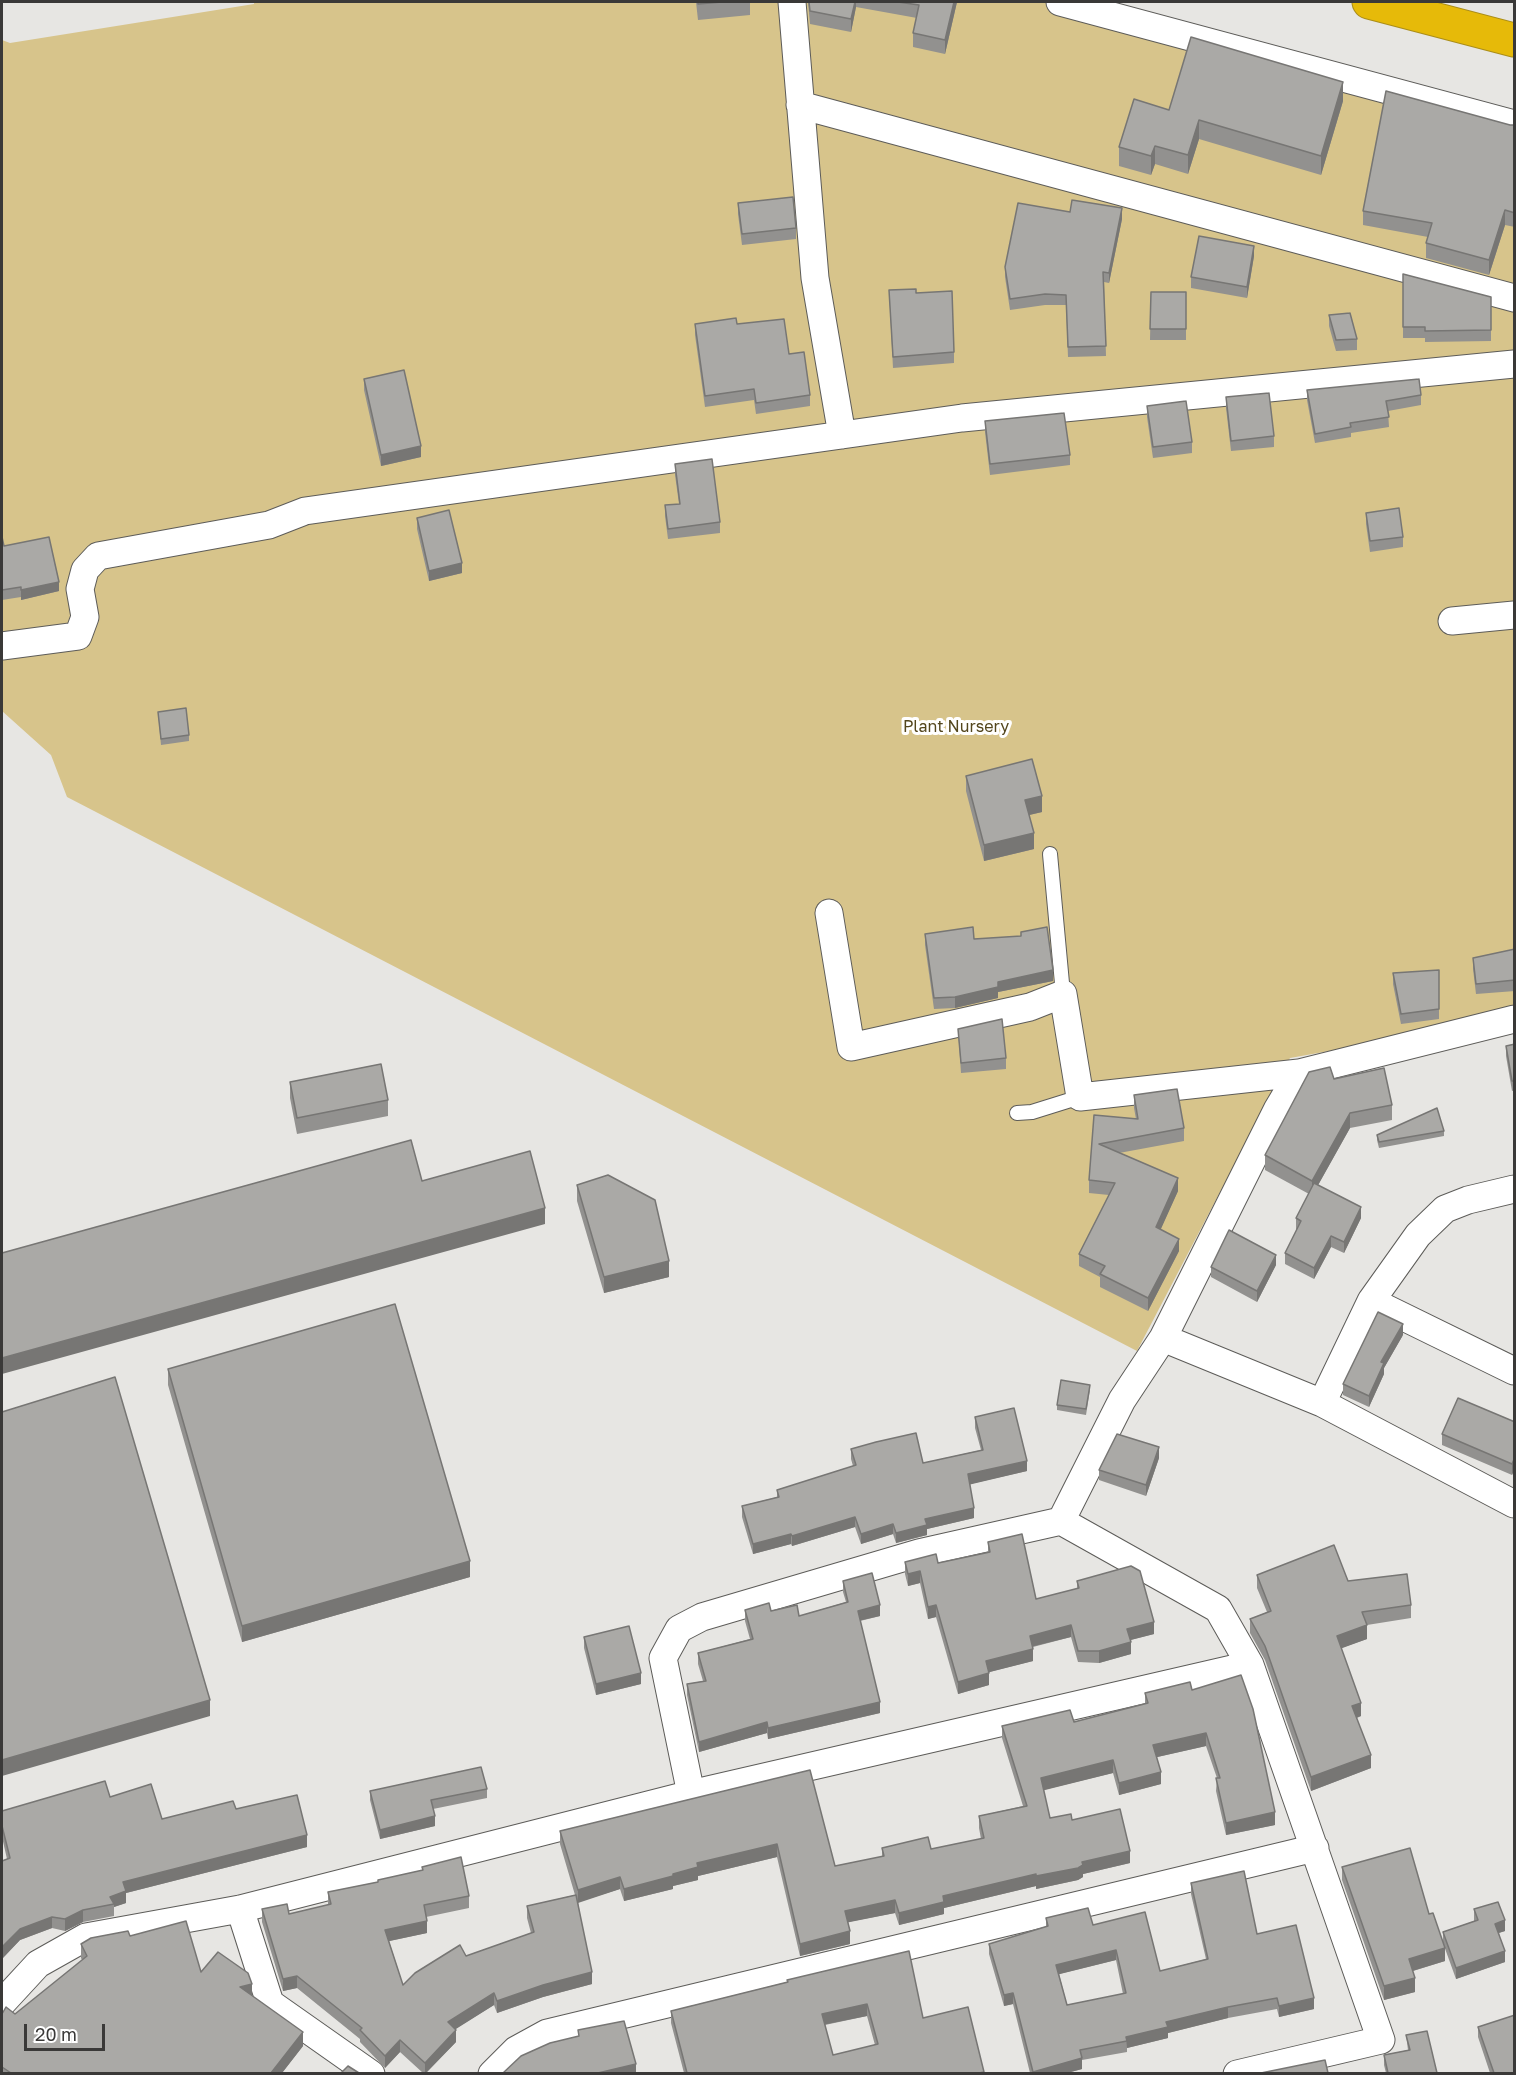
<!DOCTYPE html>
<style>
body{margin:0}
#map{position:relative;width:1516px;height:2075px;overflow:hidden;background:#e7e6e3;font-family:"Golos Text",sans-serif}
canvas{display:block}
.frame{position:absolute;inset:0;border:3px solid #3a3938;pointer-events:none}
.scale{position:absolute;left:24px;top:2024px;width:81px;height:27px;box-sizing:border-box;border:3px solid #3a3938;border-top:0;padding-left:8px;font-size:18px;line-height:21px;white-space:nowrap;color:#3a3938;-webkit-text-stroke:4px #fff;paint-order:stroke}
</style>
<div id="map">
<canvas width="1516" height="2075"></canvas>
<div class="frame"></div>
<div class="scale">20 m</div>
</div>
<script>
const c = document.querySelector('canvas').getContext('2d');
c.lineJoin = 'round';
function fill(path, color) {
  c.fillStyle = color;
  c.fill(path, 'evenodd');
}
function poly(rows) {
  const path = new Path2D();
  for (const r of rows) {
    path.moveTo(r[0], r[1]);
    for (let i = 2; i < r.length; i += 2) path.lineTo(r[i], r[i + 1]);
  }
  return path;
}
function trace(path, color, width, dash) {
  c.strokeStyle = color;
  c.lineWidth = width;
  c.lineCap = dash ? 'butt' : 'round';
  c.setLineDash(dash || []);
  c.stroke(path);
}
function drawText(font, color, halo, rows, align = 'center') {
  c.font = font + ' "Golos Text",sans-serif';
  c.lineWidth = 6;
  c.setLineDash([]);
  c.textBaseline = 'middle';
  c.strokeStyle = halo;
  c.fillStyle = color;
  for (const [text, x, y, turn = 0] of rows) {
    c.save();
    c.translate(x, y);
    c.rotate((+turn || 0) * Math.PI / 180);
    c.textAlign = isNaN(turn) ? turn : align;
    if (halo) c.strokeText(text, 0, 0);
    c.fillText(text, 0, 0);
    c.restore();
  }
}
const green = poly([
 [254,2,1111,2,1514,110,1514,1018,1290,1058,1137,1351,67,797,51,755,2,711,2,40,10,43,254,4]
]);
const lane = poly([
 [1050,854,1063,994],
 [1017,1113,1032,1112,1080,1097]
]);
const street = poly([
 [792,2,815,278,842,435],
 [1060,2,1514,124],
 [800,105,1514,298],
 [1452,621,1514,615],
 [2,646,78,636,85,617,80,589,85,570,98,556,269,525,305,511,962,418,1514,364],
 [829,913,851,1047,1030,1007,1063,994,1080,1097,1299,1073],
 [1514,1189,1468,1200,1445,1209,1418,1235,1371,1301,1514,1371],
 [1163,1338,1322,1403,1514,1504],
 [1322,1403,1371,1301],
 [1061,1521,1122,1400,1163,1338,1277,1110,1299,1073,1514,1019],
 [691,1794,663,1658,679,1629,702,1617,919,1553,1061,1521,1218,1609,1250,1665,1381,2040,1237,2074],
 [240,1909,270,2003,371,2074],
 [2,2003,38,1964,86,1937,240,1909,691,1794,1250,1665],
 [492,2074,516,2050,547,2033,1315,1848]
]);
const highway = poly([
 [1369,2,1514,40]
]);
const wall = poly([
 [696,2,750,2,750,15,698,20],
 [808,2,957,2,945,54,913,47,913,33,917,18,856,7,851,32,810,24],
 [1343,101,1321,175,1199,139,1188,174,1155,164,1151,175,1119,166,1119,147,1169,110],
 [1515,125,1515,227,1505,225,1489,275,1426,258,1426,243,1428,237,1363,225,1363,211],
 [738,203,796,228,796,239,742,245,738,214],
 [1070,212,1122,219,1109,283,1104,282,1106,356,1068,357,1066,305,1045,305,1010,310,1005,277,1005,267],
 [1254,256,1247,298,1191,288,1191,277],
 [1403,274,1491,297,1491,341,1425,342,1425,338,1403,338],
 [889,290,916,293,954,352,954,363,893,368],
 [1151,292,1186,292,1186,340,1150,340],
 [1329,315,1357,339,1357,350,1336,351,1329,326],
 [695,324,737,324,789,354,810,395,810,406,756,414,754,400,705,407,695,335],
 [364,379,421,457,381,466,364,390],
 [1307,390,1421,395,1421,405,1388,411,1389,427,1351,433,1351,437,1315,443,1307,400],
 [1226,397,1274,436,1274,447,1231,451,1226,408],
 [1147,406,1192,442,1192,453,1153,458,1147,417],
 [985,421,1070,455,1070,465,990,475,985,432],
 [675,464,720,522,720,533,668,539,665,516,665,505,679,504,675,475],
 [1366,513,1403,537,1403,547,1370,552,1366,524],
 [417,518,462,573,429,581,417,529],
 [2,537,4,546,59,591,21,600,21,597,2,600],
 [158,712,189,735,189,741,161,745],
 [966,776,1042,812,1029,815,1034,849,984,861,966,791],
 [1021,932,1053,981,998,992,998,998,955,1008,934,1009,925,945,925,934,974,939,1021,936],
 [1515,949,1515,991,1476,994,1473,969,1473,958],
 [1439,970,1439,1019,1401,1024,1393,984,1393,973],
 [958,1029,1006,1058,1006,1069,961,1073],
 [1515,1044,1515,1090,1512,1091,1506,1056,1506,1046],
 [1334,1079,1392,1105,1392,1120,1350,1128,1318,1185,1361,1218,1344,1253,1331,1247,1314,1279,1285,1264,1285,1253,1297,1230,1296,1229,1296,1218,1309,1194,1265,1170,1265,1155],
 [290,1082,388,1100,388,1116,297,1134,290,1098],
 [1134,1095,1184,1128,1184,1141,1119,1153,1178,1191,1160,1230,1179,1251,1148,1311,1100,1287,1100,1277,1079,1266,1079,1254,1109,1195,1089,1193,1089,1180,1094,1115,1136,1119,1134,1108],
 [1444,1131,1444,1136,1379,1148,1377,1140,1377,1135],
 [577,1185,669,1277,604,1293,577,1201],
 [1276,1265,1257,1302,1211,1277,1211,1267],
 [1403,1335,1384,1368,1384,1374,1369,1407,1343,1395,1343,1384],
 [168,1369,470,1577,242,1642,168,1385],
 [1090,1390,1086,1415,1057,1410,1057,1405],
 [975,1417,1027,1471,970,1484,974,1518,927,1529,927,1535,896,1543,893,1534,861,1544,855,1527,792,1546,791,1544,753,1554,742,1517,742,1506,777,1497,777,1490,853,1466,851,1459,851,1449,923,1463,981,1450,975,1428],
 [1515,1422,1515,1468,1512,1475,1442,1445,1442,1434],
 [1159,1458,1146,1496,1099,1480,1099,1470],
 [988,1542,1036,1599,1077,1589,1077,1581,1154,1634,1130,1640,1131,1654,1099,1663,1078,1662,1071,1637,1033,1647,1033,1661,989,1672,989,1685,958,1694,936,1617,928,1619,920,1583,908,1586,905,1574,905,1562,938,1563,988,1553],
 [1257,1575,1348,1581,1411,1605,1411,1618,1367,1625,1367,1639,1341,1648,1361,1716,1357,1718,1371,1768,1311,1791,1265,1660,1250,1633,1250,1619,1267,1612,1257,1588],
 [843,1581,880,1616,860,1621,880,1713,768,1739,767,1733,699,1752,687,1695,687,1684,703,1681,698,1664,698,1653,750,1639,745,1621,745,1610,771,1611,799,1616,846,1602,843,1592],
 [584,1637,641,1684,596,1695,584,1648],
 [1192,1690,1275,1825,1226,1835,1216,1791,1217,1778,1206,1746,1157,1757,1161,1784,1119,1795,1113,1773,1043,1790,1050,1818,1072,1820,1130,1863,1083,1874,1083,1877,1078,1880,1036,1889,1036,1886,944,1908,944,1914,899,1925,895,1913,848,1922,850,1944,800,1956,777,1857,698,1876,698,1880,673,1886,673,1889,624,1901,620,1889,578,1902,592,1984,543,1997,497,2013,494,2005,455,2029,456,2042,426,2073,423,2073,400,2052,385,2068,360,2042,360,2039,297,1988,283,1991,262,1922,262,1909,289,1914,328,1905,328,1892,378,1882,422,1870,422,1867,469,1896,469,1908,426,1917,427,1933,389,1941,403,1985,466,1956,531,1933,527,1918,527,1906,575,1895,560,1844,560,1831,810,1770,835,1866,882,1857,882,1848,931,1849,981,1839,979,1828,979,1816,1023,1806,1002,1738,1002,1726,1074,1722,1145,1704,1145,1693],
 [487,1789,487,1798,433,1809,435,1826,380,1839,370,1800,370,1791],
 [110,1797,162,1819,236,1809,307,1847,126,1893,126,1903,114,1907,114,1916,83,1922,65,1931,52,1928,20,1940,2,1959,2,1861,7,1859,2,1837,2,1811],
 [1342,1867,1429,1914,1445,1961,1413,1971,1415,1992,1384,2000,1342,1880],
 [1191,1883,1257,1934,1314,2009,1279,2017,1277,2009,1228,2018,1168,2033,1168,2038,1127,2048,1127,2052,1082,2060,1082,2069,1067,2073,1030,2073,1013,2004,1004,2006,989,1954,989,1944,1046,1927,1046,1918,1093,1925,1160,1971,1206,1959,1191,1894],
 [1116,1960,1123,1994,1067,2005,1059,1974],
 [1474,1909,1505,1931,1499,1933,1505,1962,1456,1979,1443,1943,1443,1932,1474,1921],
 [130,1936,201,1972,252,1996,303,2046,282,2073,2,2073,2,2014,15,2014,82,1960,81,1958,81,1944],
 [787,1982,923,2018,984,2073,684,2073,671,2023,671,2011],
 [867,2016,875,2045,833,2055,825,2025],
 [1478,2027,1515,2073,1490,2073,1478,2037],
 [1406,2035,1437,2073,1386,2073,1384,2065,1384,2055,1408,2050]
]);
const shadedWall = poly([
 [855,2,856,2,856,7,851,32,851,19],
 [954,2,957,2,945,54,945,40],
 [1343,82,1343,101,1321,175,1321,156],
 [1199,120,1199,139,1188,174,1188,155],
 [1155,146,1155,164,1151,175,1151,156],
 [1122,208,1122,219,1109,283,1109,273],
 [1505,210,1505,225,1489,275,1489,260],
 [1254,246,1254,256,1247,298,1247,287],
 [421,446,421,457,381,466,381,455],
 [462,563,462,573,429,581,429,571],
 [59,582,59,591,21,600,21,590],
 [1042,796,1042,812,1025,816,1025,800],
 [1034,833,1034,849,984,861,984,845],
 [1053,970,1053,981,998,992,998,998,955,1008,955,997,998,982],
 [1350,1113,1350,1128,1312,1196,1312,1181],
 [1178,1178,1178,1191,1156,1240,1156,1227],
 [1361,1207,1361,1218,1344,1253,1344,1242],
 [545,1208,545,1224,2,1374,2,1358],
 [1331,1236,1331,1247,1314,1279,1314,1268],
 [1179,1239,1179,1251,1148,1311,1148,1298],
 [1276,1255,1276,1265,1257,1302,1257,1291],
 [669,1261,669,1277,604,1293,604,1277],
 [1403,1324,1403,1335,1384,1368,1384,1374,1369,1407,1369,1396,1381,1362],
 [1159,1447,1159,1458,1146,1496,1146,1485],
 [1515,1457,1515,1468,1512,1475,1512,1464],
 [1027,1461,1027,1471,968,1485,968,1474],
 [974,1508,974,1518,927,1529,927,1535,896,1543,896,1533,925,1519],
 [855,1517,855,1527,792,1546,792,1536],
 [893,1524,893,1534,861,1544,861,1534],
 [791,1534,791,1544,753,1554,753,1544],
 [470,1561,470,1577,242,1642,242,1626],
 [920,1571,920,1583,908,1586,908,1574],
 [880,1605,880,1616,858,1621,858,1611],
 [936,1605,936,1617,928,1619,928,1607],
 [1154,1622,1154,1634,1127,1641,1127,1629],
 [1071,1625,1071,1637,1030,1647,1030,1636],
 [1367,1625,1367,1639,1337,1650,1337,1636],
 [1131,1642,1131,1654,1099,1663,1099,1651],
 [1033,1649,1033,1661,986,1673,986,1661],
 [641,1673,641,1684,596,1695,596,1684],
 [989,1673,989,1685,958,1694,958,1682],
 [210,1700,210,1716,2,1776,2,1760],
 [880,1702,880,1713,768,1739,768,1728],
 [1361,1703,1361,1716,1352,1719,1352,1706],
 [767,1722,767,1733,699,1752,699,1742],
 [1206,1733,1206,1746,1153,1758,1153,1745],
 [1371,1755,1371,1768,1311,1791,1311,1777],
 [1113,1760,1113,1773,1041,1791,1041,1778],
 [1161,1772,1161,1784,1119,1795,1119,1783],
 [1275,1812,1275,1825,1226,1835,1226,1823],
 [435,1816,435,1826,380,1839,380,1830],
 [307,1835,307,1847,126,1893,126,1903,114,1907,114,1904,110,1897,123,1882],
 [777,1844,777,1857,698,1876,698,1880,673,1886,673,1889,624,1901,624,1889,673,1874,697,1863],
 [1130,1851,1130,1863,1083,1874,1083,1877,1078,1880,1036,1889,1036,1876,1082,1862],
 [1036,1874,1036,1886,944,1908,944,1914,899,1925,899,1913,943,1896],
 [620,1877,620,1889,578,1903,578,1890],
 [895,1900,895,1913,845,1923,845,1911],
 [83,1910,83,1922,65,1931,65,1919],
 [52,1917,52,1928,20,1940,2,1959,2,1947,20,1929],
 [1505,1920,1505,1931,1495,1934,1495,1924],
 [427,1921,427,1933,385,1942,385,1930],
 [850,1931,850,1944,800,1956,800,1944],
 [1445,1948,1445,1961,1409,1972,1409,1959],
 [1116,1950,1116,1960,1056,1975,1056,1965],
 [1505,1951,1505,1962,1456,1979,1456,1968],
 [592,1972,592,1984,543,1997,497,2013,497,2001,543,1985],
 [297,1976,297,1988,283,1991,283,1979],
 [1415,1978,1415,1992,1384,2000,1384,1986],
 [252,1984,252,1999,240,1987],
 [494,1993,494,2005,448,2034,448,2022],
 [1013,1993,1013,2004,1004,2006,1004,1995],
 [1314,1998,1314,2009,1279,2017,1279,2006],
 [867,2004,867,2016,822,2025,822,2014],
 [1228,2007,1228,2018,1168,2033,1168,2038,1127,2048,1126,2037,1166,2022],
 [456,2030,456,2042,426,2073,425,2073,425,2063],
 [303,2032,303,2046,282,2073,271,2073],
 [400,2040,400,2052,385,2068,385,2056],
 [1082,2058,1082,2069,1067,2073,1033,2073,1033,2072],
 [636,2064,636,2073,598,2073]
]);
const building = poly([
 [698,2,722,2,698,4,698,2],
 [809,2,855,2,851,19,810,11,809,2],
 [898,2,954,2,945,40,913,33,919,5,898,2],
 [1191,37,1343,82,1321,156,1199,120,1188,155,1155,146,1151,156,1119,147,1134,99,1169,110,1191,37],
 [1386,91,1510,125,1515,125,1515,213,1505,210,1489,260,1426,243,1432,223,1363,211,1386,91],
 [793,197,796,228,742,234,738,203,793,197],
 [1072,200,1122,208,1109,273,1103,272,1106,346,1068,347,1066,295,1045,294,1010,299,1005,267,1018,203,1070,212,1072,200],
 [1199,236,1254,246,1247,287,1191,277,1199,236],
 [1403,274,1491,297,1491,330,1425,331,1425,327,1403,327,1403,274],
 [916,289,916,293,952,291,954,352,893,357,889,290,916,289],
 [1151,292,1186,292,1186,329,1150,329,1151,292],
 [1350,313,1357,339,1336,340,1329,315,1350,313],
 [736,318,737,324,784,319,789,354,804,352,810,395,756,403,754,389,705,396,695,324,736,318],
 [404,370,421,446,381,455,364,379,404,370],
 [1419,379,1421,395,1386,401,1389,417,1350,423,1351,427,1315,434,1307,390,1419,379],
 [1269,393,1274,436,1231,441,1226,397,1269,393],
 [1186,401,1192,442,1153,447,1147,406,1186,401],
 [1064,413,1070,455,990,464,985,421,1064,413],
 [712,459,720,522,668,529,665,505,680,504,675,464,712,459],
 [1399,508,1403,537,1370,541,1366,513,1399,508],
 [449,510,462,563,429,571,417,518,449,510],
 [2,537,4,546,49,537,59,582,21,590,21,587,2,590,2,537],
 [186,708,189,735,161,739,158,712,186,708],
 [1032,759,1042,796,1025,800,1034,833,984,845,966,776,1032,759],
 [973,927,974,939,1021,936,1021,932,1047,927,1053,970,998,982,998,987,955,997,934,998,925,934,973,927],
 [1515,949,1515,980,1476,984,1473,958,1515,949],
 [1439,970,1439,1009,1401,1014,1393,973,1439,970],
 [1002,1019,1006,1058,961,1063,958,1029,1002,1019],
 [1515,1044,1515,1081,1512,1081,1506,1046,1515,1044],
 [381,1064,388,1100,297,1118,290,1082,381,1064],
 [1330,1067,1334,1079,1384,1068,1392,1105,1350,1113,1312,1181,1265,1155,1309,1072,1330,1067],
 [1177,1089,1184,1128,1099,1144,1178,1178,1156,1227,1179,1239,1148,1298,1100,1274,1105,1266,1079,1254,1115,1183,1089,1180,1094,1115,1138,1119,1134,1095,1177,1089],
 [1437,1108,1444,1131,1379,1142,1377,1135,1437,1108],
 [411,1140,422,1181,530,1151,545,1208,2,1358,2,1253,411,1140],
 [608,1175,655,1200,669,1261,604,1277,577,1185,608,1175],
 [1314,1183,1361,1207,1344,1242,1331,1236,1314,1268,1285,1253,1301,1221,1296,1218,1314,1183],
 [1229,1230,1276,1255,1257,1291,1211,1267,1229,1230],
 [395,1304,470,1561,242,1626,168,1369,395,1304],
 [1378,1312,1403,1324,1381,1362,1384,1363,1369,1396,1343,1384,1378,1312],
 [115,1377,210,1700,2,1760,2,1412,115,1377],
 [1061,1380,1090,1385,1086,1409,1057,1405,1061,1380],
 [1458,1398,1515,1422,1515,1457,1512,1464,1442,1434,1458,1398],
 [1014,1408,1027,1461,968,1474,974,1508,925,1519,927,1525,896,1533,893,1524,861,1534,855,1517,792,1536,791,1534,753,1544,742,1506,779,1497,777,1490,856,1465,851,1449,876,1442,916,1433,923,1463,983,1450,975,1417,1014,1408],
 [1117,1434,1159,1447,1146,1485,1099,1470,1117,1434],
 [1022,1534,1036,1599,1079,1588,1077,1581,1131,1566,1140,1571,1154,1622,1127,1629,1131,1642,1099,1651,1078,1651,1071,1625,1030,1636,1033,1649,986,1661,989,1673,958,1682,936,1605,928,1607,920,1571,908,1574,905,1562,936,1554,938,1563,990,1552,988,1542,1022,1534],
 [1334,1545,1348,1581,1407,1574,1411,1605,1362,1612,1367,1625,1337,1636,1361,1703,1352,1706,1371,1755,1311,1777,1265,1646,1250,1619,1271,1611,1257,1575,1334,1545],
 [872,1573,880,1605,858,1611,880,1702,768,1728,767,1722,699,1742,687,1684,706,1681,698,1653,753,1639,745,1610,769,1603,771,1611,797,1605,799,1616,848,1602,843,1581,872,1573],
 [629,1626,641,1673,596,1684,584,1637,629,1626],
 [1241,1675,1253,1709,1275,1812,1226,1823,1216,1778,1220,1778,1206,1733,1153,1745,1161,1772,1119,1783,1113,1760,1041,1778,1050,1818,1071,1814,1072,1820,1120,1809,1130,1851,1082,1862,1083,1865,1078,1868,1036,1876,1036,1874,943,1896,944,1902,899,1913,895,1900,845,1911,850,1931,800,1944,777,1844,697,1863,698,1867,673,1874,673,1876,624,1889,620,1877,578,1890,560,1831,810,1770,835,1866,884,1856,882,1848,928,1837,931,1849,984,1838,979,1816,1027,1806,1002,1726,1070,1710,1074,1722,1148,1703,1145,1693,1190,1682,1192,1690,1241,1675],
 [481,1767,487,1789,431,1800,435,1816,380,1830,370,1791,481,1767],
 [105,1781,110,1797,151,1784,162,1819,233,1801,236,1809,297,1795,307,1835,123,1882,126,1891,110,1897,114,1904,83,1910,65,1919,52,1917,20,1929,2,1947,2,1861,10,1858,2,1826,2,1811,105,1781],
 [1410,1848,1429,1914,1433,1913,1445,1948,1409,1959,1415,1978,1384,1986,1342,1867,1410,1848],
 [461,1857,469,1896,424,1905,427,1921,385,1930,403,1985,415,1973,460,1945,466,1956,534,1932,527,1906,576,1895,592,1972,543,1985,497,2001,494,1993,448,2022,456,2030,425,2063,400,2040,385,2056,360,2030,362,2028,297,1976,283,1979,262,1909,287,1904,289,1914,331,1904,328,1892,378,1882,378,1880,423,1870,422,1867,461,1857],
 [1244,1871,1257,1934,1296,1925,1314,1998,1279,2006,1277,1998,1228,2007,1166,2022,1168,2027,1126,2037,1127,2041,1080,2050,1082,2058,1033,2072,1013,1993,1004,1995,989,1944,1048,1926,1046,1918,1088,1908,1093,1925,1145,1912,1160,1971,1208,1959,1191,1883,1244,1871],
 [1116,1950,1126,1993,1067,2005,1056,1965,1116,1950],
 [1498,1902,1505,1920,1495,1924,1505,1951,1456,1968,1443,1932,1478,1920,1474,1909,1498,1902],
 [186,1921,201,1972,218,1952,248,1973,252,1984,240,1987,303,2032,271,2073,11,2073,2,2067,2,2014,6,2007,15,2014,87,1956,81,1944,91,1938,128,1931,130,1936,186,1921],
 [909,1951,923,2018,968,2007,984,2072,979,2073,687,2073,671,2011,788,1982,787,1980,909,1951],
 [867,2004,878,2044,833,2055,822,2014,867,2004],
 [1515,2015,1515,2073,1494,2073,1478,2027,1515,2015],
 [624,2021,636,2064,598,2073,503,2073,521,2056,550,2043,579,2036,578,2030,624,2021],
 [1427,2031,1437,2073,1388,2073,1384,2055,1410,2050,1406,2035,1427,2031],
 [1325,2060,1328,2073,1261,2073,1325,2060],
 [348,2066,359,2073,341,2073,348,2066]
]);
const parkNames = [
 ["Plant Nursery",956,727]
];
fill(green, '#d7c48b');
trace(lane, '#5d5c59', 16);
trace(street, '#5d5c59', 29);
trace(highway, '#aa8d19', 35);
trace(lane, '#fff', 14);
trace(street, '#fff', 27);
trace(highway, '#e6ba09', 33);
fill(wall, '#92918f');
fill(shadedWall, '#777674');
fill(building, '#aaa9a6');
trace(building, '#777674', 1.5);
drawText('16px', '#53461d', '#fff', parkNames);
</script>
